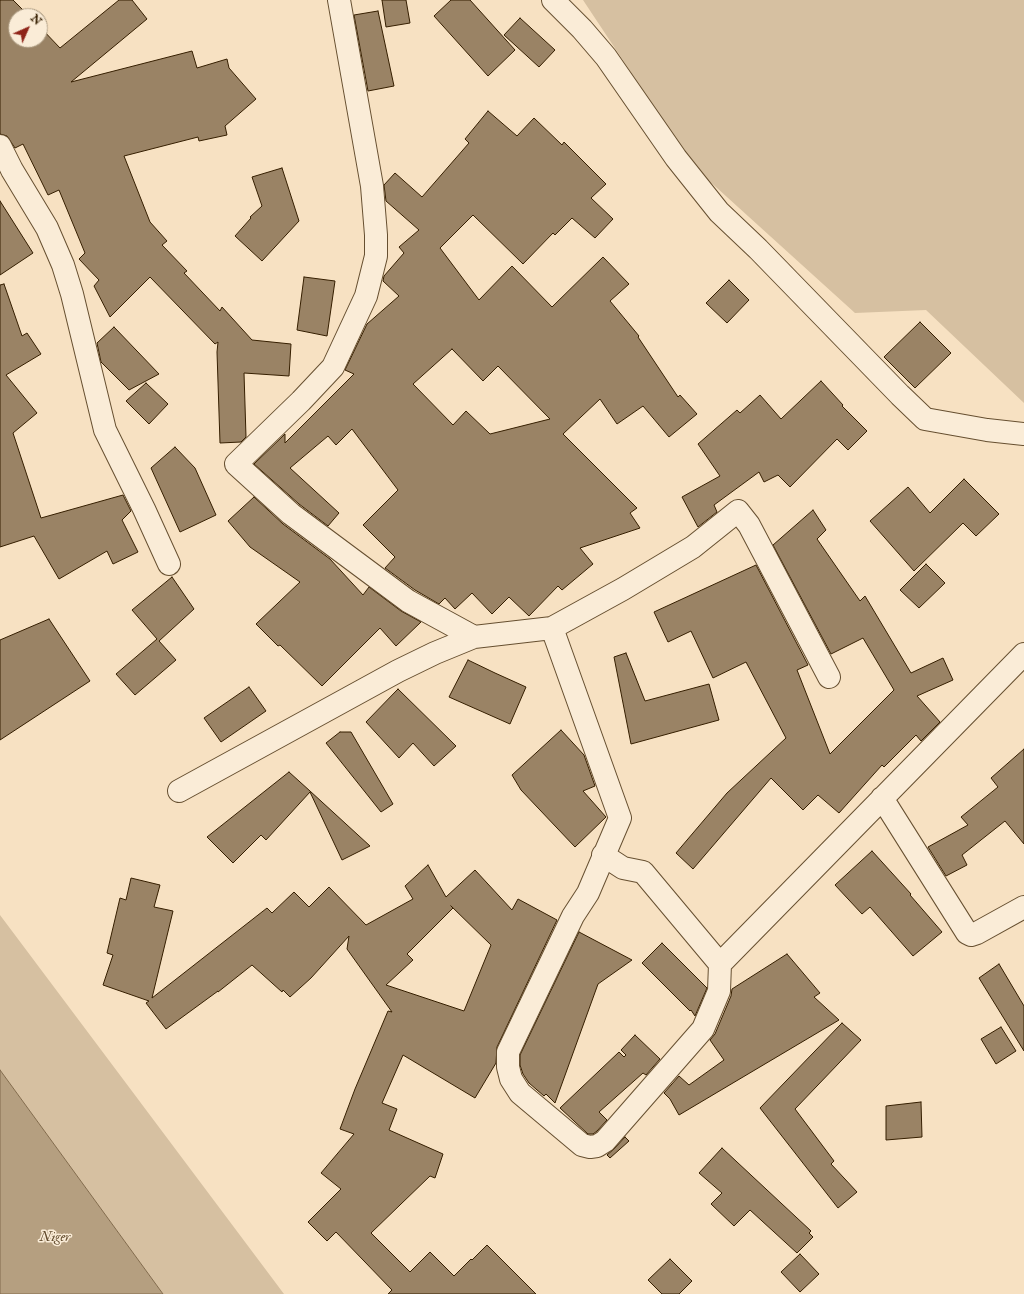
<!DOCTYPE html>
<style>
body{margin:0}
#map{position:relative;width:1024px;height:1294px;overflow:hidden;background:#f7e1c2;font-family:"IM FELL Double Pica",serif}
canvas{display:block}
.north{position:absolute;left:8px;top:8px;width:40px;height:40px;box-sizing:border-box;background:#faecd7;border:1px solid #ab9a81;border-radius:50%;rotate:45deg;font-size:11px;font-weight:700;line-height:16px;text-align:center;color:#351e00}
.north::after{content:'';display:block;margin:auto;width:14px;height:18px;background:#8f2418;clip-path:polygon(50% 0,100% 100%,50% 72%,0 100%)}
</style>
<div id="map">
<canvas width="1024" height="1294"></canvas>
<div class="north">N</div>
</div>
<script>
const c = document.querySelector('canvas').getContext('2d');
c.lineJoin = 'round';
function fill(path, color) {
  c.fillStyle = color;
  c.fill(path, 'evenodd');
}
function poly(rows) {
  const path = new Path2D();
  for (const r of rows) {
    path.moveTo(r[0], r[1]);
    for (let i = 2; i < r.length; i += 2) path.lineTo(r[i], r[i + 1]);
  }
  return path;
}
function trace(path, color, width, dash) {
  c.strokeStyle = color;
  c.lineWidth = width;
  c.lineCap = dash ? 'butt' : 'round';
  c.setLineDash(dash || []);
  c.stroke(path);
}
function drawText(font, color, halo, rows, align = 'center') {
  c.font = font + ' "IM FELL Double Pica",serif';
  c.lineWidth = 3;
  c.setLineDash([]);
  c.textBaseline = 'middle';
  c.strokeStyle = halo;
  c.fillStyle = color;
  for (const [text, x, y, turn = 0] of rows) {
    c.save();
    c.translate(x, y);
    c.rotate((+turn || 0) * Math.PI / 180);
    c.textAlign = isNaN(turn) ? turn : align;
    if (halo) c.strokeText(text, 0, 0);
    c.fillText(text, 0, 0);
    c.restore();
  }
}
const green = poly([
 [583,0,1024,0,1024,403,926,310,855,313,685,159,648,98],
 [0,915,284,1294,163,1294,0,1070]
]);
const water = poly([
 [0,1070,163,1294,0,1294,0,1070]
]);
const building = poly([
 [0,0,13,0,29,16,16,16,16,40,40,40,40,27,60,48,119,0,132,0,147,19,71,82,192,51,197,68,227,59,229,68,256,99,225,126,227,135,199,141,198,137,124,156,150,222,167,241,162,245,187,271,184,273,220,311,222,307,252,340,291,344,289,376,244,373,246,437,241,442,220,443,217,352,218,342,215,344,150,277,110,317,94,286,99,280,79,259,85,253,59,190,48,195,23,144,15,148,7,136,0,134,0,0],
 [382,0,406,0,410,23,386,27,382,0],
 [451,0,470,0,515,50,488,76,434,16,451,0],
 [378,11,394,86,368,91,354,15,378,11],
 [520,18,555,50,539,67,504,35,520,18],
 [488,111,517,136,534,118,562,145,564,142,606,184,591,198,613,219,595,238,572,218,555,235,553,233,523,264,473,215,440,248,479,300,512,266,552,307,603,257,629,284,610,301,639,336,638,337,678,397,680,395,697,414,669,437,643,406,617,424,600,399,563,434,637,508,630,513,640,528,580,548,593,564,562,590,558,586,529,616,509,597,492,614,472,593,455,609,445,598,439,604,415,590,385,568,395,557,363,525,398,490,352,429,336,445,328,436,290,468,339,513,328,526,299,504,254,464,285,434,285,443,354,374,345,370,367,324,399,296,383,281,384,276,404,253,399,247,419,230,386,201,384,185,395,173,422,197,469,143,465,139,488,111],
 [452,349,483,381,498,366,550,419,490,434,466,411,453,425,413,384,452,349],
 [282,168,299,221,262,261,235,236,251,218,250,217,262,206,252,177,282,168],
 [0,201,33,253,0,275,0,201],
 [304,277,335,281,327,336,297,330,304,277],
 [729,280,749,300,727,323,706,303,729,280],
 [4,284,22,336,27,333,41,354,6,375,37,413,13,433,41,518,123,495,131,511,122,520,138,552,113,564,107,551,59,579,34,536,0,547,0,285,4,284],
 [920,322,951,353,915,388,884,357,920,322],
 [114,327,159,374,129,390,101,362,97,343,114,327],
 [821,381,843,405,842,406,867,431,848,450,837,439,790,487,778,475,764,482,759,472,714,505,717,512,698,527,682,497,720,476,698,444,737,410,740,413,760,395,781,419,821,381],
 [146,383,168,404,149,424,126,401,146,383],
 [175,447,195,468,216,515,180,532,151,468,175,447],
 [964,479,999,514,976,536,963,523,914,571,870,521,908,487,930,513,964,479],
 [254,497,283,524,330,559,363,595,369,587,401,611,421,622,396,646,380,628,322,686,280,645,278,646,256,624,300,582,250,547,228,521,254,497],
 [813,510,826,530,817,539,860,601,865,596,911,673,943,658,953,680,917,696,940,722,921,741,916,735,884,767,882,765,839,813,818,795,803,810,771,778,693,869,676,853,727,793,786,738,746,662,713,678,691,631,668,642,654,612,756,565,808,665,797,670,830,754,894,690,863,638,831,654,773,545,813,510],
 [926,564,945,583,919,608,900,590,926,564],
 [172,577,194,609,159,641,176,660,135,695,116,674,157,639,132,610,172,577],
 [49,619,90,681,0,740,0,640,49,619],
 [626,653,645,701,709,684,719,720,631,744,614,657,626,653],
 [468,660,495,673,526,687,510,724,449,697,468,660],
 [249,687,266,711,221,742,204,718,249,687],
 [398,689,456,746,434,766,413,743,399,758,366,722,398,689],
 [561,730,584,755,595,786,583,791,606,817,575,847,521,790,512,775,561,730],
 [340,732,351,732,393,804,381,812,326,743,340,732],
 [1024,749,1024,844,1005,821,962,855,967,865,946,876,928,847,968,825,961,817,998,787,991,778,1024,749],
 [289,772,310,791,370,846,342,860,310,792,266,840,261,835,233,863,207,837,289,772],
 [872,851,911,894,910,895,942,932,913,956,870,907,862,914,835,885,872,851],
 [428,865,446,897,475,870,512,910,518,899,557,920,497,1047,496,1063,475,1098,403,1055,382,1103,397,1109,389,1130,443,1154,435,1178,430,1176,371,1233,410,1272,430,1252,454,1276,471,1259,472,1260,487,1245,536,1294,388,1294,392,1290,336,1232,327,1241,308,1222,341,1189,321,1173,354,1134,340,1129,355,1089,388,1011,392,1012,347,949,349,936,311,978,290,997,283,990,282,992,252,965,218,992,218,991,166,1029,146,1003,149,1001,103,985,113,955,107,953,120,898,126,900,131,878,160,885,154,907,173,911,152,998,267,908,272,913,294,892,309,907,329,887,366,925,413,899,405,886,428,865],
 [451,906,491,945,464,1011,386,985,413,960,407,954,453,908,451,906],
 [579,932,632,960,598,984,555,1103,546,1094,544,1096,529,1083,523,1074,520,1065,520,1055,579,932],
 [662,943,707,988,695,1016,691,1010,690,1011,642,963,662,943],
 [787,954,820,993,814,997,839,1020,679,1115,670,1099,664,1093,679,1076,689,1085,724,1060,710,1040,715,1034,731,996,732,989,787,954],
 [999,964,1024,1006,1024,1051,979,978,999,964],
 [842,1023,861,1040,795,1109,834,1161,831,1164,857,1192,838,1208,760,1108,842,1023],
 [1001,1027,1016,1051,996,1064,981,1039,1001,1027],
 [635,1035,660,1059,646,1075,643,1073,599,1112,607,1120,597,1131,593,1134,588,1134,560,1108,619,1052,624,1057,626,1055,621,1050,635,1035],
 [921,1102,922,1137,886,1140,886,1106,921,1102],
 [625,1137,629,1141,610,1158,607,1155,614,1149,625,1137],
 [722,1148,811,1231,809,1233,813,1237,797,1253,750,1210,734,1226,711,1204,722,1193,699,1173,722,1148],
 [800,1254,819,1274,800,1292,781,1272,800,1254],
 [670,1259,692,1281,679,1294,662,1294,648,1280,670,1259]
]);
const minor = poly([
 [339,0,372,186,376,235,376,256,366,296,333,367,301,401,236,464,291,514,408,601,474,637],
 [553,0,582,29,606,57,676,158,719,212,758,249,900,395,925,419,987,430,1024,434],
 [0,146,12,170,47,228,63,265,72,294,105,430,144,509,169,564],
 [552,628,620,818,588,893,573,916,508,1052,508,1067,511,1079,520,1093,582,1145,590,1147,597,1146,605,1141,703,1029,719,991,720,964,1024,654],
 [179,791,398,671,435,653,474,637,552,628,623,589,693,547,738,511,749,525,829,677],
 [882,798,967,933,971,935,977,933,1024,907],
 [603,855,623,868,643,872,720,964]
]);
const waterNames = [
 ["Niger",55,1238]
];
fill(green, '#d6c0a1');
fill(water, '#b59f80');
trace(water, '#826b4d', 1);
fill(building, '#9a8365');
trace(building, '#351e00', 1);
trace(minor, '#664f30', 24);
trace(minor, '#faecd7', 22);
drawText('italic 14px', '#624b2d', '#faecd7', waterNames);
</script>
